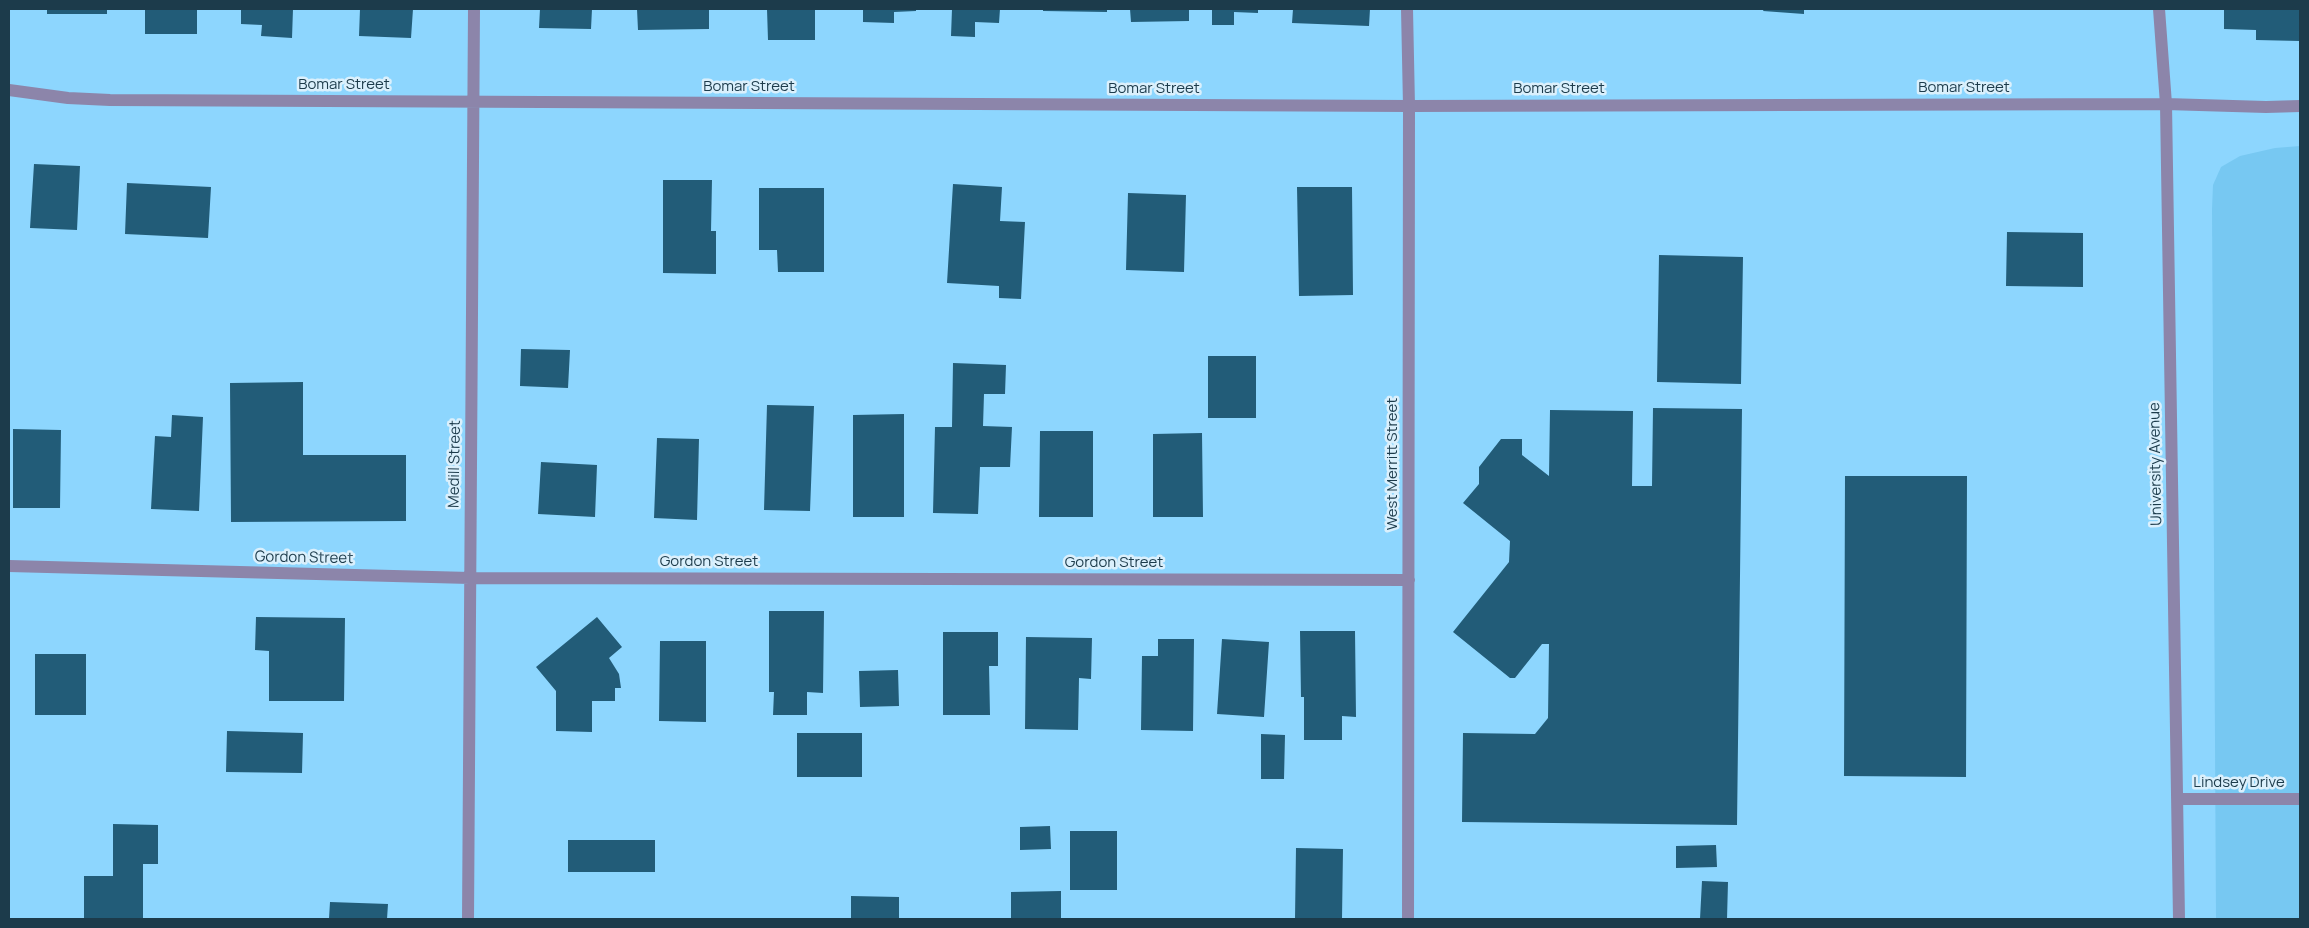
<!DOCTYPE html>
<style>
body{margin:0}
#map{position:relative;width:2309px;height:928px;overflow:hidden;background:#8dd6fe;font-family:Manrope,sans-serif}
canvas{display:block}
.frame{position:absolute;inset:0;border:10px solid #1c3b4b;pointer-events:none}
</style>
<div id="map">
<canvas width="2309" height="928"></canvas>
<div class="frame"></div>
</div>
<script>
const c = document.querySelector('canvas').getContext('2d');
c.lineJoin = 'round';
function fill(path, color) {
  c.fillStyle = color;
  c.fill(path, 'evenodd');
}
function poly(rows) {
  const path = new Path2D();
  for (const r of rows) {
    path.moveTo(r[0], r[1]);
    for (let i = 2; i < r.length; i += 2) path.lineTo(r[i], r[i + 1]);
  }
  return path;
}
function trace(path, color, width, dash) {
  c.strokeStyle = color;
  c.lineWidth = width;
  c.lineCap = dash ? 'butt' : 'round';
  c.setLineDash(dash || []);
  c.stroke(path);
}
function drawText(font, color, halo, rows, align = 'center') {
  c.font = font + ' Manrope,sans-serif';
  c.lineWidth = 5;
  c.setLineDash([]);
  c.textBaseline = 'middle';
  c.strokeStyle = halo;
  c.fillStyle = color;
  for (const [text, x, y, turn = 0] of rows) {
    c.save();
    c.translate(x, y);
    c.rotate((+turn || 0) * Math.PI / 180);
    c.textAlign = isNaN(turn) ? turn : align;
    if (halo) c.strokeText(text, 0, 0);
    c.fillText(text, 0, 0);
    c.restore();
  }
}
const built = poly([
 [2300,146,2300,919,2216,919,2212,209,2213,185,2221,167,2240,156,2275,148]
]);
const building = poly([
 [47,9,107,9,107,14,47,14],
 [145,9,197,9,197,34,145,34],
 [241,9,293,9,292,38,261,36,262,25,241,24],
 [360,9,413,9,411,38,359,36],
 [540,9,592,9,591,29,539,28],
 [637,9,709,9,709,29,638,30],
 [767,9,815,9,815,40,768,40],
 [863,9,916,9,916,11,894,12,894,23,863,22],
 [952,9,1000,9,999,23,975,22,975,37,951,36],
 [1043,9,1107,9,1107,12,1043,11],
 [1130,9,1189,9,1189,21,1131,22],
 [1212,9,1258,9,1258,13,1234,12,1234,25,1212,25],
 [1293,9,1370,9,1369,26,1292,23],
 [1764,9,1804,9,1804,14,1763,11],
 [2224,9,2300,9,2300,41,2256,40,2256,30,2224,29],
 [34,164,80,166,77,230,30,228],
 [663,180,712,180,711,231,716,231,716,274,663,273],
 [127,183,211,187,208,238,125,234],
 [953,184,1002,187,1000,221,1025,222,1021,299,999,298,999,286,947,283],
 [1297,187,1352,187,1353,295,1299,296],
 [759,188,824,188,824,272,778,272,777,250,759,250],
 [1128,193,1186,195,1184,272,1126,270],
 [2007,232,2083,233,2083,287,2006,286],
 [1659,255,1743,257,1741,384,1657,382],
 [521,349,570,350,568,388,520,386],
 [1208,356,1256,356,1256,418,1208,418],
 [953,363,1006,365,1005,394,984,394,983,426,1012,427,1010,467,980,467,978,514,933,513,935,427,952,427],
 [303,382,303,455,406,455,406,521,231,522,230,383],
 [767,405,814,406,810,511,764,510],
 [1653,408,1742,409,1737,825,1462,822,1463,733,1535,734,1548,718,1549,644,1542,644,1515,678,1510,678,1453,632,1509,562,1510,541,1463,503,1479,484,1479,467,1501,439,1522,439,1522,455,1549,476,1550,410,1633,411,1632,486,1652,486],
 [904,414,904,517,853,517,853,415],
 [172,415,203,417,199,511,151,509,155,436,171,437],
 [13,429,61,430,60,508,13,508],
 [1040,431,1093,431,1093,517,1039,517],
 [1202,433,1203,517,1153,517,1153,434],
 [657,438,699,439,697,520,654,518],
 [541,462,597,465,595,517,538,514],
 [1845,476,1967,476,1966,777,1844,776],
 [769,611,824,611,823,693,807,692,807,715,773,715,774,692,769,692],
 [256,617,345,618,344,701,269,701,269,651,255,650],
 [597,617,622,647,609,658,619,674,621,688,615,688,615,701,592,701,592,732,556,731,556,691,536,667],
 [1300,631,1355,631,1356,717,1342,716,1342,740,1304,740,1304,697,1301,697],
 [943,632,998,632,998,666,989,666,990,715,943,715],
 [1026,637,1092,638,1091,679,1079,678,1078,730,1025,729],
 [1158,639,1194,639,1193,731,1141,730,1142,656,1158,656],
 [1222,639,1269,642,1264,717,1217,714],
 [660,641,706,641,706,722,659,721],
 [35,654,86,654,86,715,35,715],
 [898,670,899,706,860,707,859,671],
 [227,731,303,733,302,773,226,772],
 [797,733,862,733,862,777,797,777],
 [1261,734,1285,735,1284,779,1261,779],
 [113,824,158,825,158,864,143,864,143,919,84,919,84,876,113,876],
 [1050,826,1051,849,1020,850,1020,827],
 [1070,831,1117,831,1117,890,1070,890],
 [568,840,655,840,655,872,568,872],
 [1716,845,1717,867,1676,868,1676,846],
 [1296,848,1343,849,1342,919,1295,919],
 [1702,881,1728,882,1727,919,1700,919],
 [1061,891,1061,919,1011,919,1011,892],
 [851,896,899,897,899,919,851,919],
 [330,902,388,904,387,919,329,919]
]);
const minor = poly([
 [1407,9,1409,106,1408,919],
 [2159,9,2166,104,2179,919],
 [9,90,68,98,110,100,1409,106,2166,104,2266,107,2300,106],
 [9,566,470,578,1409,580],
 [2178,799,2300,799],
 [468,919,474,9]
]);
const streetNames = [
 ["Bomar Street",344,85],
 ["Bomar Street",749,87],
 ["Bomar Street",1964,88],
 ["Bomar Street",1154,89],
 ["Bomar Street",1559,89],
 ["Medill Street",455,464,-89],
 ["West Merritt Street",1393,464,-90],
 ["University Avenue",2156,464,-91],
 ["Gordon Street",304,558,1],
 ["Gordon Street",709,562],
 ["Gordon Street",1114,563],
 ["Lindsey Drive",2239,783]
];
fill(built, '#77c8f2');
fill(building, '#225c78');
trace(minor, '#8c85aa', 12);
drawText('15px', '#1c3b4b', '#dbf0fc', streetNames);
</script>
